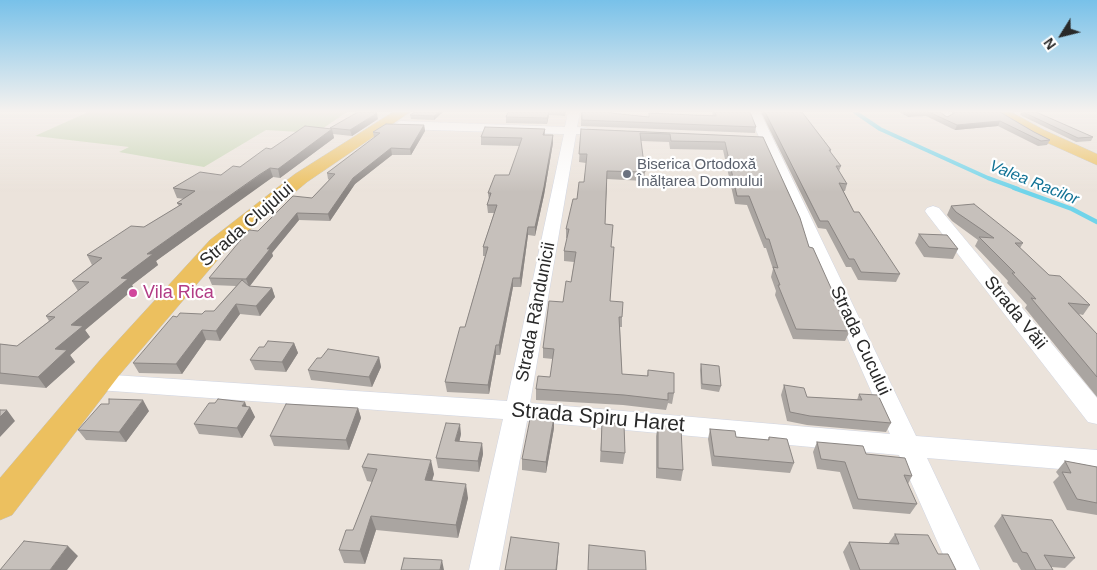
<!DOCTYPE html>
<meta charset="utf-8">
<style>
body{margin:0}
#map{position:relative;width:1097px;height:570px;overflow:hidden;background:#ebe3db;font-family:Helvetica,sans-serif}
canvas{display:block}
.north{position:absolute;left:1037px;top:10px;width:50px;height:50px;-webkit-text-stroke:4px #fff;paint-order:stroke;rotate:234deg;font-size:14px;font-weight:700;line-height:20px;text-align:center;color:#292929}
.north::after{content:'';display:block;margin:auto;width:18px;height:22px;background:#292929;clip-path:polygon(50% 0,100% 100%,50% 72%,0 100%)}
</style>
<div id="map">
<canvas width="1097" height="570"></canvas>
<div class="north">N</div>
</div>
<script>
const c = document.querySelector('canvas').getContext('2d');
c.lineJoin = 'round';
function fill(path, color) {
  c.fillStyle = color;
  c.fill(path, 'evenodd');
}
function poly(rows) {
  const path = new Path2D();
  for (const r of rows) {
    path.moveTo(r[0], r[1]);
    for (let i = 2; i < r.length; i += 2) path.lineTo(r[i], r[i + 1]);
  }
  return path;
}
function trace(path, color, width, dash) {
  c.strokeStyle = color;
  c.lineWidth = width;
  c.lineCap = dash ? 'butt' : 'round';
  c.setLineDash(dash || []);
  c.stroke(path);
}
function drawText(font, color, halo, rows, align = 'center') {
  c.font = font + ' Helvetica,sans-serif';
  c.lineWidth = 4.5;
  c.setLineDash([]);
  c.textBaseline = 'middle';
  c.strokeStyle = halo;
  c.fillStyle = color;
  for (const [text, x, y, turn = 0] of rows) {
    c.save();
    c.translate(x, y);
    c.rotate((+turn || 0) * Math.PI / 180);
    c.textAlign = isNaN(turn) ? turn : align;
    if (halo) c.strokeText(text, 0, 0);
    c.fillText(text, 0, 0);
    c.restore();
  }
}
const cemetery = poly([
 [88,112,347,112,316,133,266,130,204,167,119,152,129,147,35,136]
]);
const streamFar1 = poly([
 [855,112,880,129,988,178,1018,189]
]);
const stream = poly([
 [1014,188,1072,209,1097,222]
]);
const minor = poly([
 [568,112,580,112,577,127,587,128,589,131,587,134,576,134,530,403,890,434,748,112,760,112,916,436,1097,450,1097,472,927,458,980,570,950,570,899,455,527,421,499,570,469,570,503,419,98,390,90,388,87,382,90,376,98,374,507,401,564,134,400,129,394,125,400,121,565,127,568,112],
 [935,112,948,112,952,116,946,120,942,118,935,112],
 [933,206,939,208,1097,398,1097,424,1088,422,927,214,925,211,927,208,933,206]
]);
const major = poly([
 [393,112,410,112,307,182,226,250,121,373,12,515,0,520,0,478,101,359,210,240,295,174,393,112],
 [994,112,1011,112,1044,130,1097,154,1097,165,1032,136,996,115,994,112]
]);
const wall = poly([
 [415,112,443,112,434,120,411,119,410,115],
 [508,112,566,112,565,116,549,115,547,124,506,123,506,117],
 [581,112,611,112,611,113,649,117,713,115,712,112,750,112,756,127,755,133,581,126],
 [761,112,802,112,831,150,831,153,841,166,839,171,847,184,845,191,843,191,854,212,900,274,896,282,858,280,851,267,846,267,826,229,818,228],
 [899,112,940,112,947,117,952,114,952,112,1000,112,1034,132,1050,140,1047,145,1038,146,998,126,955,130,926,116,908,117],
 [1022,112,1036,112,1093,137,1091,141,1076,142,1020,115],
 [378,119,352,136,333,134,334,138,280,178,273,177,262,184,156,261,158,265,132,285,134,289,85,330,90,337,70,355,75,362,46,388,0,384,0,344,17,346,49,321,46,316,78,291,72,281,92,265,87,255,144,227,179,206,177,203,184,199,177,198,173,188,221,175,240,167,271,149,330,129,330,128],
 [424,125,425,131,411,155,392,155,355,184,330,221,299,220,272,253,273,256,250,286,272,288,275,297,260,316,240,314,220,341,206,340,182,374,139,373,133,363,177,317,202,314,214,311,236,286,212,285,209,278,258,231,312,198,329,180,328,179,327,173,374,138,373,132],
 [545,129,545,135,553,135,553,143,544,195,535,236,528,235,521,287,513,287,500,355,496,355,489,394,447,392,445,382,465,327,485,256,483,256,483,247,494,213,488,213,487,205,489,200,488,193,509,175,520,146,481,145,481,137],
 [581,129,763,137,809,247,835,297,833,300,850,331,845,341,793,339,775,295,776,291,771,277,773,269,766,248,764,248,747,205,735,204,723,150,670,149,669,142,641,141,645,172,644,181,607,179,605,224,611,247,610,301,622,317,622,327,620,327,622,374,647,376,648,370,674,393,672,404,668,403,666,410,623,405,536,400,536,389,550,377,553,359,543,358,543,348,571,282,574,262,564,261,564,251,567,238,566,238,566,229,584,182,586,163,579,162],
 [951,206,1023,243,1020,248,1049,275,1090,305,1083,315,1079,314,1097,334,1097,397,1025,308,1027,305,1007,283,1008,281,975,246,978,240,952,221,947,215],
 [919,234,958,249,953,259,924,257,915,243],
 [294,343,298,353,286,372,255,370,250,360,264,347],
 [379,357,381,367,372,387,311,380,308,370,321,358],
 [701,364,721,386,719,392,701,389,700,370],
 [784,385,807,397,857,400,859,394,891,423,886,432,807,425,787,421,781,395],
 [247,407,250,407,255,417,242,438,199,434,194,424],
 [358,408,361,418,349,450,274,446,270,436],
 [149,411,126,442,86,440,78,430],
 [602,422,625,453,623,464,600,462],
 [658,425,683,470,681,481,656,478,656,436],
 [554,428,546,473,522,470,522,459],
 [710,429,736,437,768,440,769,437,794,463,790,473,712,466,708,439],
 [461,434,459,442,482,443,483,454,479,472,438,468,436,458],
 [817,442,866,454,912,476,908,484,917,504,910,514,853,509,840,472,817,469,813,452],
 [1065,461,1097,467,1097,515,1067,510,1053,482,1059,476,1056,472],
 [362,467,434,474,432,481,468,498,458,538,376,530,365,564,344,563,339,550,353,530,372,482,367,481],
 [1002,515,1075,558,1065,568,1051,567,1053,570,1021,570,1017,563,1013,562,994,526],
 [895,534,938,554,956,570,850,570,843,552,849,542,888,544]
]);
const shadedWall = poly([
 [439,112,443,112,434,120,434,116],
 [549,112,549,115,547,124,547,118],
 [377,113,378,119,352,136,350,130],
 [1000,121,998,126,955,130,957,125],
 [424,125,425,131,411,155,410,149],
 [332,129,334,138,280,178,278,169],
 [553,135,553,143,544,195,535,236,535,227],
 [391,148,392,155,355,184,330,221,328,214,353,178],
 [270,168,273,177,156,261,158,265,132,285,134,289,85,330,90,337,70,355,75,362,46,388,38,377,71,325,147,254],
 [297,213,299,220,272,253,273,256,249,287,246,279,267,249],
 [528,227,528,235,521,287,520,278],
 [513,278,513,287,500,355,499,345],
 [272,288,275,297,260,316,256,306],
 [236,304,240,314,220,341,216,331],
 [202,330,206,340,182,374,176,364],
 [294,343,298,353,286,372,282,362],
 [496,345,496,355,489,394,488,385],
 [379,357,381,367,372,387,369,377],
 [143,400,149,411,126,442,119,432],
 [245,402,248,410,250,407,255,417,242,438,237,428,242,406],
 [358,408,361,418,349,450,346,440],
 [7,410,15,421,0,437,0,417],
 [554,417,554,428,546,473,546,462],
 [460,424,461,434,457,452,455,441],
 [482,443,483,454,479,472,478,461],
 [431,460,434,474,428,494,425,480],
 [466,484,468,498,458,538,456,525],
 [371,516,376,530,365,564,360,551],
 [559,543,557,570,556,570],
 [68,546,78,556,67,570,50,570],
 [442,560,444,570,440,570]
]);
const building = poly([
 [358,112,368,112,377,113,350,130,330,128,358,112],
 [415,112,439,112,434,116,410,115,415,112],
 [508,112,549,112,547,118,506,117,508,112],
 [582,112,611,112,611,113,649,117,649,113,716,116,715,112,750,112,756,127,582,120,582,112],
 [765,112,802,112,831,150,829,150,841,166,836,166,847,184,839,183,854,212,859,212,900,274,861,272,854,259,849,259,828,221,820,221,765,112],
 [929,112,940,112,947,117,955,113,955,112,1000,112,1034,132,1050,140,1041,141,1000,121,957,125,929,112],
 [1023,112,1036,112,1093,137,1078,138,1023,112],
 [386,124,424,125,410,149,391,148,353,178,328,214,297,213,267,249,270,249,246,279,209,278,249,230,258,231,293,196,312,198,335,174,327,173,380,133,373,132,386,124],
 [305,126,332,129,278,169,270,168,259,175,147,254,153,254,121,278,128,279,71,325,83,326,55,349,67,350,38,377,0,373,0,344,17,346,55,317,46,316,89,282,72,281,102,258,87,255,131,226,144,227,182,204,177,203,195,191,173,188,200,172,221,175,233,166,240,167,266,148,271,149,305,126],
 [485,127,545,129,543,135,553,135,544,187,535,227,528,227,520,278,513,278,499,345,496,345,488,385,445,382,460,327,465,327,488,247,483,247,497,205,487,205,491,193,488,193,495,175,509,175,522,138,481,137,485,127],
 [581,129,763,137,800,218,809,247,813,248,835,297,832,297,850,331,796,329,778,285,780,285,773,267,778,268,769,239,766,239,749,196,737,196,725,142,671,141,670,134,640,133,645,172,607,171,605,224,613,225,611,247,614,247,610,301,623,302,622,317,619,317,622,374,648,376,648,370,674,373,674,393,668,393,668,400,624,395,536,389,538,376,550,377,554,349,543,348,549,301,563,302,566,281,571,282,576,252,564,251,569,229,566,229,573,199,577,199,579,182,584,182,587,154,579,154,581,129],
 [974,204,1023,243,1015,243,1049,275,1060,276,1090,305,1068,303,1097,334,1097,377,1031,298,1036,299,1012,273,1015,273,979,237,994,238,956,212,951,206,974,204],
 [919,234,947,235,958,249,929,247,919,234],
 [242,280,249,286,272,288,256,306,236,304,216,331,202,330,176,364,133,363,173,316,177,317,180,313,202,314,205,311,214,311,242,280],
 [268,341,294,343,282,362,250,360,259,347,264,347,268,341],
 [328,349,379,357,369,377,308,370,317,358,321,358,328,349],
 [701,364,719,366,721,386,702,384,701,364],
 [784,385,804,388,807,397,862,400,859,394,878,395,891,423,810,416,790,412,784,385],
 [109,399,143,400,119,432,78,430,101,404,109,404,109,399],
 [218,399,245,402,242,406,250,407,237,428,194,424,209,403,215,403,218,399],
 [286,404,358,408,346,440,270,436,286,404],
 [0,410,7,410,0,417,0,410],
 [531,414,554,417,546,462,522,459,531,414],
 [602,422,624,424,625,453,601,451,602,422],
 [446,423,460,424,455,441,482,443,478,461,436,458,446,423],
 [658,425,681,428,683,470,658,468,658,425],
 [710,429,735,431,736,437,769,440,769,437,787,439,794,463,714,456,710,429],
 [817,442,863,446,866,454,905,458,912,476,904,475,917,504,858,499,845,462,821,459,817,442],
 [368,454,431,460,425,480,466,484,456,525,371,516,360,551,339,550,346,530,353,530,377,469,362,467,368,454],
 [1065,461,1097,467,1097,503,1077,499,1062,472,1071,473,1065,461],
 [1002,515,1052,520,1075,558,1044,555,1053,570,1036,570,1027,553,1022,552,1002,515],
 [895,534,928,535,938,554,948,554,956,570,860,570,849,542,899,544,895,534],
 [511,537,559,543,556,570,505,570,511,537],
 [24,541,68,546,50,570,0,570,24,541],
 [589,545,645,551,646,570,588,570,589,545],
 [404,558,442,560,440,570,401,570,404,558]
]);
const markers = [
 [627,174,5,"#6b7280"],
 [133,293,5,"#d1479c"]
];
const farWorshipnames = [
 ["Biserica Ortodoxă",637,165],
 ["Înălțarea Domnului",637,182]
];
const farWaternames = [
 ["Valea Racilor",1034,183,22]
];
const streetNames = [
 ["Strada Clujului",247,225,-41],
 ["Strada Rândunicii",536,312,-79],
 ["Strada Văii",1015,313,51],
 ["Strada Cucului",860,341,65]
];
const hotelNames = [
 ["Vila Rica",143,293]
];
const nearStreetnames = [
 ["Strada Spiru Haret",598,418,5]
];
fill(cemetery, '#c6d4b3');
trace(streamFar1, '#70d4ea', 4);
trace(stream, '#70d4ea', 4.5);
trace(minor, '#d0d5e2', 1);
trace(major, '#c3c3c3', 1);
fill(minor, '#fff');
fill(major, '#ecc05f');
fill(wall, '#aaa5a1');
fill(shadedWall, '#8b8683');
fill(building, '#c6c0bb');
trace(building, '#8b8683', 1);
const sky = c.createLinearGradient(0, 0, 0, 192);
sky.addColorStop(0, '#78c1e9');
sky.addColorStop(0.58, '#f6f2ef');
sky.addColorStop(1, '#f6f2ef00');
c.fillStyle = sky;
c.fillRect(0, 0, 1097, 192);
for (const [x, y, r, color] of markers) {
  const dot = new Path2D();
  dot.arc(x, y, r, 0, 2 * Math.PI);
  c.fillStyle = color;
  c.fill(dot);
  trace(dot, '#fff', 2);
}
drawText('15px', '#5b616d', '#fff', farWorshipnames, 'left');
drawText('italic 16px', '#117295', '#fff', farWaternames);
drawText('18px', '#292929', '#fff', streetNames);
drawText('18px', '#b23c85', '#fff', hotelNames, 'left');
drawText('21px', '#292929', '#fff', nearStreetnames);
</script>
